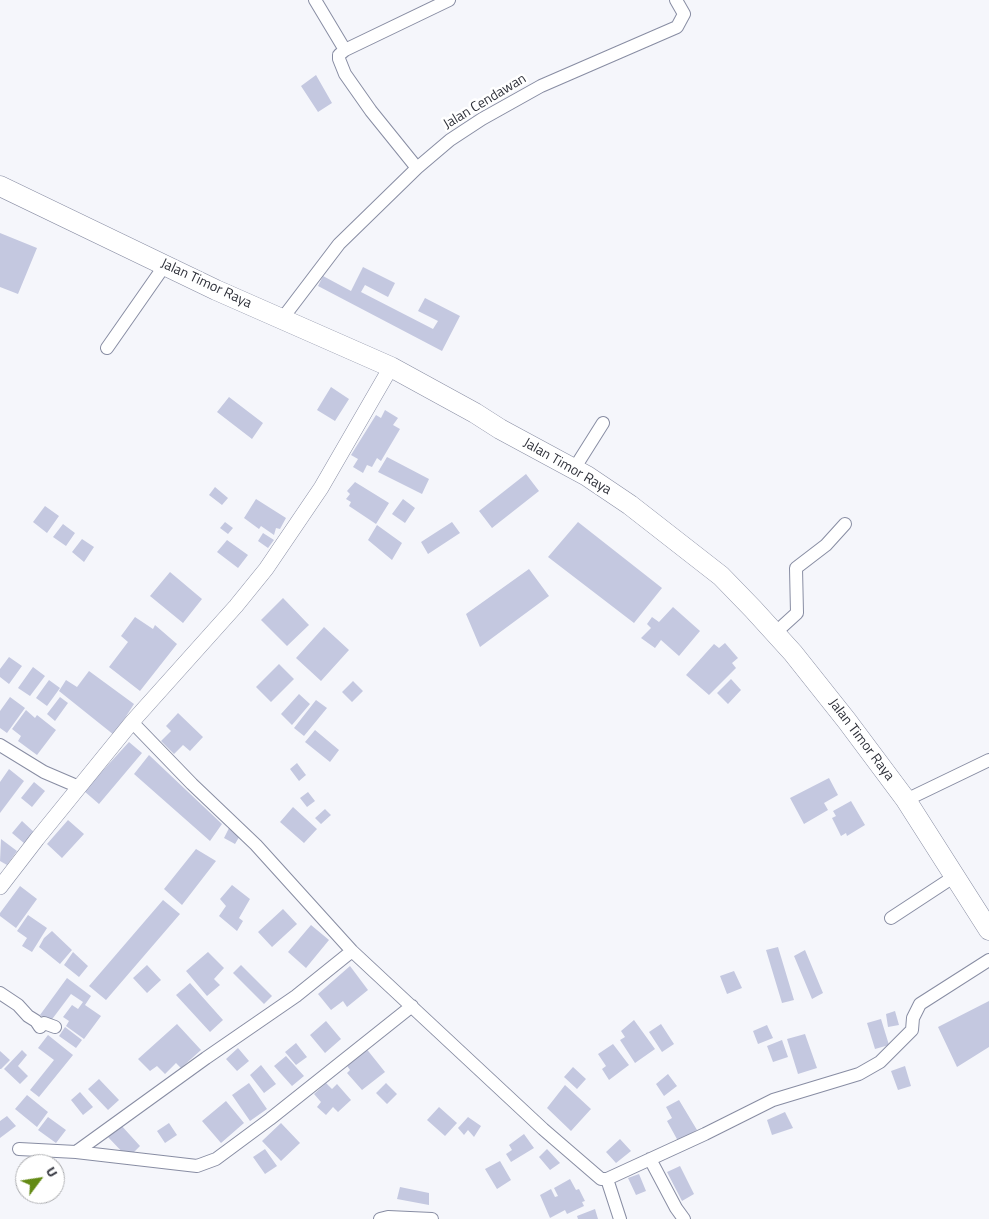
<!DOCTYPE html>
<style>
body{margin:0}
#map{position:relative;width:989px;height:1219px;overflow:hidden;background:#f5f6fb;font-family:"Titillium Web",sans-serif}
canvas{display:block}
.north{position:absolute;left:15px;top:1154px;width:50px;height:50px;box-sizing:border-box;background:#fff;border:1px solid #acadb0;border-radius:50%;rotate:59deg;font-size:14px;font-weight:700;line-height:20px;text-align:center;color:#2f313a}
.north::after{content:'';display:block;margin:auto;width:18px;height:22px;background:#638a14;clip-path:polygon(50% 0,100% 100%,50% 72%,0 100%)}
</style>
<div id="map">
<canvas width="989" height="1219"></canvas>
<div class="north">U</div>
</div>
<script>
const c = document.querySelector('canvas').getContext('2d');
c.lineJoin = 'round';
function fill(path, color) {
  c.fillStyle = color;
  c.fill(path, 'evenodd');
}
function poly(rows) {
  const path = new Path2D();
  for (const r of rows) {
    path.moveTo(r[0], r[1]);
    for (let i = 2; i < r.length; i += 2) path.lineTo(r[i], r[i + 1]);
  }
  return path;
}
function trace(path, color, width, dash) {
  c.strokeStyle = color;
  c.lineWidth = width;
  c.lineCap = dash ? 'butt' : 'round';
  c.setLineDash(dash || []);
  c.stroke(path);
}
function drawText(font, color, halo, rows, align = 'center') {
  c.font = font + ' "Titillium Web",sans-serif';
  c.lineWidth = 5;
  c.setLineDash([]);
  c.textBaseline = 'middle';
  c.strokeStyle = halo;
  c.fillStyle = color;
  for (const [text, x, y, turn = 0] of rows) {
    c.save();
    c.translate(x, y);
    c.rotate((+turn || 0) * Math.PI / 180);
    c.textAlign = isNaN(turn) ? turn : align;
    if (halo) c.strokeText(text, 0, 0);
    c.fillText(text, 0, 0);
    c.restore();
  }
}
const building = poly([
 [316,75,332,103,318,112,301,86],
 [0,233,37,248,18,294,0,287],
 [363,267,395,283,388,297,365,285,361,292,433,329,438,321,418,311,425,298,460,316,442,351,318,286,323,276,351,291],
 [331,387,349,399,335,421,317,410],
 [229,397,263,423,252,439,217,412],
 [385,410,398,418,393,425,400,429,381,461,377,458,372,467,367,465,363,473,353,467,358,459,351,455,376,415,381,418],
 [387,457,429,479,422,494,378,472],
 [526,474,539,491,492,528,479,511],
 [355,482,389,503,376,524,349,506,351,502,346,499,350,494,347,491],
 [215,487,228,498,222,505,209,495],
 [256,499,286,518,280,529,276,528,274,535,261,526,259,529,244,518],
 [403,499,415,508,405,523,392,514],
 [45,506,59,516,47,533,33,522],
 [225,522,233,528,228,534,220,528],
 [452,522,460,533,428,554,421,542],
 [578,522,662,588,634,623,548,557],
 [63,524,75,533,66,546,53,537],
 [377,525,402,543,392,560,368,540],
 [263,533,274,540,268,548,258,541],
 [82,539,94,547,84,562,72,552],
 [227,540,248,555,238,568,217,552],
 [529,569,549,596,480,647,466,614],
 [170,572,202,599,183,623,150,596],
 [283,598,309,625,287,646,261,620],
 [673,607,700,631,679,656,661,640,655,648,641,638,651,628,647,624,652,617,659,622],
 [135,617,153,629,155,625,177,644,140,691,109,667,128,642,121,636],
 [324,627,349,650,321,681,296,658],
 [725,643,738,658,732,663,736,668,709,695,686,675,714,644,719,648],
 [9,657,22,666,9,684,0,677,0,669],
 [279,664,294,679,271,702,256,687],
 [33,667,45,676,30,696,18,688],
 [89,671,134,704,114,735,59,691,66,680,77,687],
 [731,679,741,690,728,704,717,693],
 [49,680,60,688,47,706,36,698],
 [353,681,363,691,352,702,342,692],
 [299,694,310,704,292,725,281,714],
 [10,697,25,708,7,733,0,728,0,711],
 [60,697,68,703,55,721,47,714],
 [316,700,327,708,304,736,294,728],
 [26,710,35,718,37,715,56,730,37,755,18,741,21,736,12,729],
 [178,713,203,737,190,751,183,745,174,754,161,741,171,731,166,726],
 [315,730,339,750,330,762,305,742],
 [129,742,142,753,99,804,84,791],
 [149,755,222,824,210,841,134,774],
 [297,763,306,775,299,781,290,769],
 [9,769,24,781,0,813,0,782],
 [829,778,838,795,824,803,828,810,804,824,790,798],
 [34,782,45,791,32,807,21,798],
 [308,792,315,801,307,807,300,798],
 [851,801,865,825,847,836,846,833,841,836,832,818,836,816,833,811],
 [293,807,317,829,304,843,280,822],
 [325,809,331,815,321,824,315,818],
 [68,820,84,834,62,858,47,844],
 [22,821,35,833,25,844,12,833],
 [229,828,241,834,235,844,224,838],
 [1,839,17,851,7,865,0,861],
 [196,849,216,861,182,905,164,889],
 [232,885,250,899,239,918,243,921,237,931,219,916,226,906,220,899],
 [20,886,37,899,16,928,0,916,0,913],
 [163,900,180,914,106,1000,89,986],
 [283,909,297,924,272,947,258,932],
 [28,915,47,928,32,952,22,946,27,938,17,931],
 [311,925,329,940,306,968,288,952],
 [52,931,72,950,60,964,39,947,44,938],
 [778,947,794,1000,782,1003,766,950],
 [805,950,823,993,812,999,794,956],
 [73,952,88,966,79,977,64,965],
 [208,952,224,968,214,979,220,985,207,996,186,971],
 [147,965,161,980,147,993,133,978],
 [241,965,272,996,264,1004,233,973],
 [350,966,368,990,347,1007,343,1001,331,1010,318,994],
 [734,971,742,988,727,994,720,976],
 [67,978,91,996,85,1005,101,1016,84,1039,66,1026,69,1021,63,1017,72,1005,78,1009,83,1002,71,994,50,1022,40,1015],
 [190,983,223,1020,210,1032,176,995],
 [989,1001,989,1047,957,1067,938,1027],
 [895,1011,899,1025,888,1027,886,1014],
 [881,1019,889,1045,875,1049,867,1023],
 [634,1020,655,1049,635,1063,620,1040,625,1037,621,1031],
 [326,1021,341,1039,325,1053,310,1035],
 [177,1024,201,1050,181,1068,176,1063,165,1074,157,1066,150,1071,138,1059],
 [661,1024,674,1044,662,1052,649,1032],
 [767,1025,773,1038,758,1044,753,1031],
 [65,1027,82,1040,76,1048,59,1036],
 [805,1034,817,1068,798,1074,787,1039],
 [48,1035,73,1055,39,1097,30,1090,54,1060,38,1048],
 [782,1040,788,1057,773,1062,767,1046],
 [296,1043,307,1057,296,1065,285,1052],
 [613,1044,629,1065,609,1080,602,1069,606,1066,598,1054],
 [365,1047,385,1072,362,1090,347,1073,350,1070,345,1063],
 [238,1048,249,1061,237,1071,226,1059],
 [22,1050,27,1055,18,1066,28,1076,20,1084,4,1069],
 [0,1051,10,1060,1,1069,0,1069],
 [286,1056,304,1076,292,1086,274,1066],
 [261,1065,276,1084,264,1093,250,1075],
 [905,1066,911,1086,898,1090,891,1071],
 [573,1067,586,1079,577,1089,564,1077],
 [668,1074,677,1086,664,1096,656,1084],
 [99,1079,119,1100,108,1110,88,1089],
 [249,1083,267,1109,250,1121,232,1095],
 [326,1083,332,1089,337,1084,351,1100,338,1112,333,1107,326,1115,317,1107,321,1102,314,1094],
 [386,1083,397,1094,387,1104,376,1093],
 [565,1085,591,1109,571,1131,547,1108],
 [80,1092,93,1107,83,1115,71,1100],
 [27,1095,48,1112,37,1127,15,1109],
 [679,1100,697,1130,678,1141,667,1121,672,1118,666,1107],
 [226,1101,244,1123,221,1143,202,1121],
 [439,1107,457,1123,445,1136,427,1120],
 [785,1112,793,1128,772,1135,767,1120],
 [7,1116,16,1126,0,1138,0,1121],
 [48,1117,66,1130,56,1143,38,1130],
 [468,1117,481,1126,474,1137,468,1130,464,1135,458,1128],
 [169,1123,177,1135,165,1143,157,1131],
 [281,1123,300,1143,281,1161,262,1141],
 [120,1124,140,1146,128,1158,107,1136],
 [524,1134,534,1148,511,1162,506,1154,512,1150,509,1145],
 [620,1139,631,1151,616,1163,606,1152],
 [265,1149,277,1166,265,1174,253,1157],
 [547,1149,560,1163,550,1170,539,1157],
 [500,1161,511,1180,497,1189,485,1169],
 [680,1166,694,1194,682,1201,667,1172],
 [639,1174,646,1191,636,1195,628,1178],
 [570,1179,576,1190,579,1189,585,1201,582,1202,584,1206,567,1214,565,1210,550,1218,540,1195,551,1189,555,1197,558,1196,554,1188],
 [400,1187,429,1193,429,1205,397,1199],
 [595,1209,598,1219,578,1219,577,1216]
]);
const minor = poly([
 [315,0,345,50,339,55,339,59,345,74,371,111,417,168],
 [345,50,449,0],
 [282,319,339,244,417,168,450,140,482,119,541,86,677,27,684,14,676,0],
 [107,348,165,265],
 [574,469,603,423],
 [775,633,797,613,796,568,826,545,845,524],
 [132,722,192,784,256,845,352,951,543,1129,601,1179,607,1179,705,1134,773,1100,859,1074,880,1062,912,1030,913,1018,920,1004,989,960],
 [0,745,44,772,79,787],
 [906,800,989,760],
 [891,918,955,876],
 [352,951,296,996,206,1058,76,1152,197,1166,216,1159,270,1119,412,1006],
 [0,993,18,1005,28,1016,36,1021,40,1027,44,1023,55,1027],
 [19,1149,76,1152],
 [650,1159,676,1208,684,1219],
 [607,1179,620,1219],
 [380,1219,388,1217,432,1219]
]);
const tertiary = poly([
 [0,887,37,839,132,722,236,606,266,569,321,488,391,367]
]);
const trunk = poly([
 [0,186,216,290,391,367,475,413,500,429,587,476,630,505,721,576,753,609,793,653,847,721,906,800,989,930]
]);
const streetNames = [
 ["Jalan Cendawan",485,102,-31],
 ["Jalan Timor Raya",206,284,25],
 ["Jalan Timor Raya",567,467,30],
 ["Jalan Timor Raya",861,740,53]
];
fill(building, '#c4c8e0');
trace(minor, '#888da3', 14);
trace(tertiary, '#888da3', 16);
trace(trunk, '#888da3', 21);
trace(minor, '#fff', 12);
trace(tertiary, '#fff', 15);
trace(trunk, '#fff', 20);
drawText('14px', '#2f313a', '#fff', streetNames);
</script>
